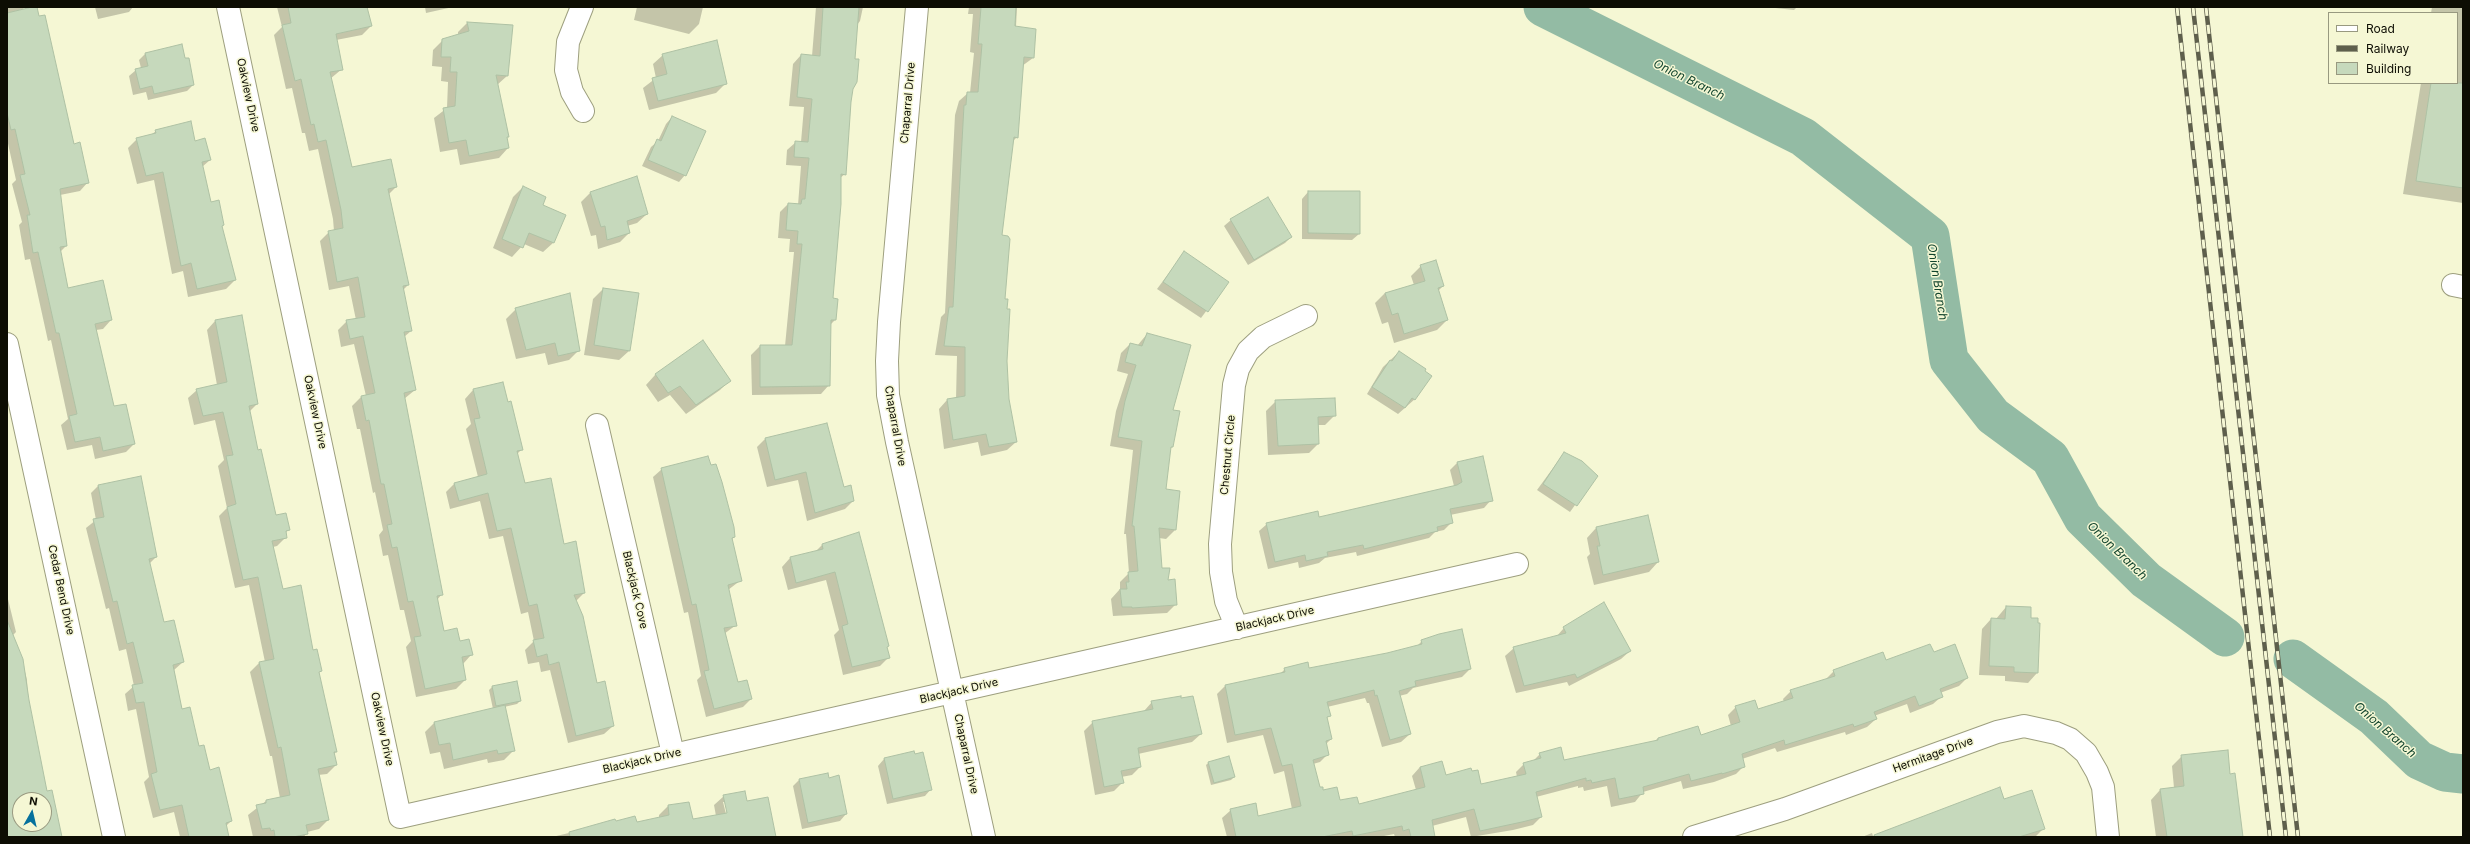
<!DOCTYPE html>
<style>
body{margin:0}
#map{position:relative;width:2470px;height:844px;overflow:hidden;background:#f5f7d4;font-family:Inter,sans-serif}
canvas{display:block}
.frame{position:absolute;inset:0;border:8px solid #0d0d03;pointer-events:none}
.legend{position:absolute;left:2328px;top:12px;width:130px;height:72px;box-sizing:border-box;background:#f5f7d4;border:1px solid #989980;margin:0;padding:5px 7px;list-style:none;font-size:12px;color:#0d0d03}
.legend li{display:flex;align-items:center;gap:8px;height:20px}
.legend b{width:20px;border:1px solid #989980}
.north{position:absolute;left:12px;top:792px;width:40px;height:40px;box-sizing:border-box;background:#f5f7d4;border:1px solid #989980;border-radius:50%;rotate:8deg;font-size:11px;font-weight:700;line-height:16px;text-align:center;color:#0d0d03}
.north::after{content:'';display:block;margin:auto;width:14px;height:18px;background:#06719d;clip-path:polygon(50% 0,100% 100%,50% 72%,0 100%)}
</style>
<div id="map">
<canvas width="2470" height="844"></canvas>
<div class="frame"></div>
<ul class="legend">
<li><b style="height:5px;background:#fff"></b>Road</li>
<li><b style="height:5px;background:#5e5f4c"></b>Railway</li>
<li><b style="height:11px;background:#c6d9bc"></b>Building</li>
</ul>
<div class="north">N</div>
</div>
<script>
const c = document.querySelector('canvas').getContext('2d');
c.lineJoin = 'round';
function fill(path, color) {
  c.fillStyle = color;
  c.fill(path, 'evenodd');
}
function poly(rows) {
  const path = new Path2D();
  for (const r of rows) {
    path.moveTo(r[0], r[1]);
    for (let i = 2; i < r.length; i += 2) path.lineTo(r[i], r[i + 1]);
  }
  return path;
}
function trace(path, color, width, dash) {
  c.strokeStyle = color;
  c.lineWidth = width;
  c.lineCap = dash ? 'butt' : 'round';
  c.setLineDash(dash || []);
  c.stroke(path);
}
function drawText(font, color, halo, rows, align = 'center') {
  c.font = font + ' Inter,sans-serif';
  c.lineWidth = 3;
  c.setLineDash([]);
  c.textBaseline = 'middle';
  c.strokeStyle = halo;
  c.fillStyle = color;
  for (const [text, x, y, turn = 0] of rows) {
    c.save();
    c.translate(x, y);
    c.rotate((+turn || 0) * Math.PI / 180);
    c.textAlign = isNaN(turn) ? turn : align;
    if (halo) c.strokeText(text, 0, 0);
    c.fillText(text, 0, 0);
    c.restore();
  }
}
const shadow = poly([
 [7,7,23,7,88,182,80,191,60,195,66,246,60,252,67,289,111,320,103,329,96,330,113,408,134,444,126,452,95,459,92,445,67,450,61,425,68,419,51,340,48,341,30,259,25,260,19,225,22,222,12,184,16,180,7,139],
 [95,7,133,7,129,12,98,19],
 [277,7,343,7,371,26,362,35,336,40,342,69,330,79,351,168,396,187,388,195,408,285,403,290,411,331,404,337,415,390,404,399,442,594,437,600,444,632,459,642,471,655,463,664,465,680,456,689,416,697,406,647,411,641,404,610,400,610,388,555,383,556,379,535,383,530,375,492,373,493,360,429,357,429,352,406,361,397,366,396,354,344,341,347,338,330,347,321,356,320,349,286,329,290,320,241,329,232,334,231,333,219,318,149,309,151,305,133,302,133,292,88,286,89,274,35,282,27],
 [425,7,453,7,426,13],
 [637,7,703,7,699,24,689,34,634,20],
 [816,7,863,7,860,21,857,25,845,174,840,178,832,299,835,320,830,325,829,385,821,394,752,395,751,355,760,346,785,346,794,252,789,252,790,239,778,238,780,212,788,204,798,205,801,166,786,165,787,150,796,142,801,142,804,107,789,106,793,64,801,55,812,56],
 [969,7,1017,7,1016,27,1033,58,1022,66,1017,137,1012,142,1001,236,1008,399,1016,442,1007,450,981,456,978,442,944,449,939,409,947,400,956,399,957,356,935,355,941,317,945,313,955,115,959,101,968,93,970,93,974,53,970,52,973,14,968,14],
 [1766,7,1797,7,1794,10],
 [2432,7,2463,7,2463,203,2403,194,2421,83,2457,83,2457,13,2431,13],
 [467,23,507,76,497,85,508,137,506,138,508,148,499,158,460,165,457,149,440,152,434,118,447,108,448,82,441,81,442,67,432,66,433,50,443,40,458,35,458,32],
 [145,54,184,59,193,85,187,91,148,100,146,92,133,95,129,76,136,70,141,68,139,60],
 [663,55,726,83,716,93,649,110,643,88,656,78,653,64],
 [672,117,685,175,679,182,642,166,651,147,658,141,666,124],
 [156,131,195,142,210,160,202,167,210,204,223,225,221,228,235,280,226,289,188,297,183,271,172,274,154,180,137,184,128,148,137,139,151,135],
 [523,187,541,206,565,216,553,243,543,252,524,244,512,257,493,248,513,197],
 [1308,192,1359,234,1352,240,1302,239,1302,199],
 [590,193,647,214,637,223,627,226,629,233,620,242,598,249,596,235,591,236,581,202],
 [1231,220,1291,237,1285,243,1248,265,1224,226],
 [1184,253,1228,282,1201,318,1157,289],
 [1421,266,1443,286,1438,291,1447,320,1437,330,1394,343,1388,322,1382,324,1375,303,1385,293,1414,285,1411,276],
 [603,289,629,351,619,360,584,355,593,299],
 [516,309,579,350,569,360,548,365,545,353,516,359,506,319],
 [215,321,257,404,249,412,258,451,275,516,289,529,285,533,286,537,277,546,273,547,282,590,320,671,318,673,336,752,334,754,336,765,327,774,318,775,328,820,319,829,307,832,304,837,253,837,248,815,266,801,280,798,272,756,270,756,250,672,259,663,265,662,249,585,235,588,219,516,227,508,218,466,224,460,215,420,194,425,188,398,197,390,217,385,207,330],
 [1147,334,1172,411,1172,447,1170,449,1165,490,1175,530,1166,539,1159,538,1161,569,1176,604,1167,613,1113,616,1111,599,1120,589,1120,582,1129,573,1126,534,1124,534,1133,450,1110,446,1116,411,1128,374,1117,371,1121,353,1130,344,1137,346],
 [703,341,730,380,720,390,686,414,670,395,658,402,646,385,655,375],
 [1399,352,1415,399,1398,414,1367,394,1383,367],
 [473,390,522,449,517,454,524,484,564,545,584,593,576,601,596,684,613,726,604,734,568,743,550,670,541,672,539,662,528,664,525,650,534,641,528,612,521,614,503,536,489,539,480,501,450,509,446,492,454,484,478,477,466,429,471,424,465,399],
 [1276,401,1335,415,1325,425,1318,425,1318,444,1309,453,1268,455,1266,411],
 [765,439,853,501,845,509,807,521,798,480,767,487,757,447],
 [1564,453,1596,476,1570,512,1537,490],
 [1458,462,1491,500,1484,508,1450,515,1452,522,1444,530,1435,532,1429,538,1357,556,1356,552,1325,558,1319,563,1299,568,1298,562,1268,569,1259,531,1267,524,1318,518,1454,486,1450,470],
 [662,469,734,537,731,540,741,580,728,590,736,625,724,634,737,684,751,699,743,707,706,717,697,680,701,676,688,612,684,613,653,477],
 [99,485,156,557,149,564,163,624,183,662,174,670,182,710,231,821,226,826,228,837,180,837,174,812,153,818,144,782,149,777,136,709,128,711,125,694,134,686,126,649,119,651,109,608,106,609,86,528,96,520,91,493],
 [1596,528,1658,562,1649,572,1594,585,1587,557,1590,554,1587,538],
 [822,545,886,647,888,658,880,666,843,675,834,635,839,630,826,580,788,590,782,567,790,558,815,552],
 [7,595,16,632,13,635,22,659,27,680,28,700,47,793,61,837,7,837],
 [20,800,44,800,44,824,20,824],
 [2006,607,2030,619,2037,673,2028,683,2005,681,2005,676,1979,675,1982,629,1991,619,1996,619],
 [1564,628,1630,651,1621,659,1569,686,1567,682,1516,693,1505,656,1514,648,1556,637],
 [1422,641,1470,669,1462,677,1413,688,1407,694,1399,696,1410,734,1401,742,1382,747,1369,703,1367,703,1365,698,1327,707,1329,715,1326,719,1331,739,1326,744,1328,754,1320,762,1313,764,1319,788,1339,802,1358,805,1416,790,1412,776,1420,767,1480,785,1517,777,1516,772,1524,764,1533,761,1540,754,1563,761,1655,741,1658,738,1700,736,1731,726,1728,715,1736,707,1757,710,1784,702,1783,699,1791,691,1826,679,1834,671,1933,654,1967,678,1959,686,1940,693,1942,696,1933,704,1910,713,1907,704,1874,716,1876,719,1867,727,1846,735,1845,732,1777,752,1775,748,1742,759,1744,766,1736,774,1714,782,1683,789,1681,781,1643,792,1635,802,1611,807,1607,786,1584,791,1583,787,1578,788,1578,786,1536,797,1541,817,1533,825,1513,830,1471,837,1466,817,1432,826,1433,837,1395,837,1394,834,1379,837,1227,837,1222,818,1231,810,1257,817,1292,809,1284,771,1274,774,1263,735,1227,743,1217,694,1225,686,1280,674,1285,669,1309,669,1387,654,1417,646],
 [492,687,520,701,517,704,504,707,514,750,504,760,488,763,487,759,444,769,440,752,430,754,425,732,434,723,493,709,489,690],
 [1152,702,1201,734,1192,742,1138,754,1140,767,1132,775,1121,777,1122,783,1114,791,1095,795,1084,731,1093,722,1144,711],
 [922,753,931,789,925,796,887,804,878,766,884,759],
 [2182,756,2230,775,2243,837,2156,837,2151,800,2160,790,2174,788,2172,766],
 [1209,762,1234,777,1231,780,1211,785,1206,765],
 [799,780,846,814,840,821,802,829,793,786],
 [1999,788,2003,800,2044,828,2035,837,1862,837,1872,833,1873,836,1912,822],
 [724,796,746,802,775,837,552,837,615,822,636,823,659,818,659,815,668,806,689,803,692,820,716,816,714,805],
 [723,802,725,802,729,817,727,818]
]);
const river = poly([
 [1543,7,1803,137,1930,236,1949,360,1993,416,2050,458,2083,518,2146,580,2225,637],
 [2293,659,2374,717,2419,760,2445,772,2463,774]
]);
const building = poly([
 [32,7,37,7,39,16,45,15,74,144,80,142,89,183,60,189,67,246,60,247,68,288,103,280,112,320,95,324,114,406,126,404,135,444,103,451,100,437,75,442,69,416,77,414,59,333,56,333,38,252,33,253,27,215,30,215,20,175,25,174,15,129,11,130,7,113,7,13,32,7],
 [288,7,367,7,372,26,336,34,343,70,330,72,352,167,391,159,397,187,388,189,409,285,403,286,412,331,404,332,416,390,404,393,443,595,437,596,444,631,457,628,460,641,469,639,473,655,462,657,466,680,425,689,414,637,421,636,413,601,408,602,397,547,392,548,387,525,392,524,384,484,381,484,369,420,366,421,361,396,375,393,363,336,350,339,346,320,365,317,358,277,337,282,328,231,343,228,341,210,326,140,318,142,314,124,311,125,301,79,295,81,282,25,291,23,288,7],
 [823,7,859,7,855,59,859,59,857,82,853,89,851,102,846,175,841,174,841,204,833,298,838,299,836,320,831,320,830,386,760,387,760,345,792,345,802,244,797,244,798,231,786,230,788,203,801,204,802,199,805,199,809,158,794,157,795,141,808,142,812,99,797,97,801,54,820,56,823,7],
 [981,7,1016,7,1015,26,1036,29,1034,58,1024,57,1018,138,1014,137,1002,235,1008,236,1010,239,1005,299,1008,299,1007,309,1010,309,1007,361,1009,399,1017,442,989,447,986,434,953,440,947,399,965,396,965,347,944,346,949,307,953,307,964,105,966,105,967,92,978,92,982,44,978,44,981,7],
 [467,22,513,25,508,76,496,75,509,137,507,137,509,148,469,156,466,140,449,143,443,108,455,106,457,72,450,72,451,57,441,57,442,39,469,31,467,22],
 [717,40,727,84,658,101,652,78,667,74,662,54,717,40],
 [182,44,185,58,189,58,194,85,154,94,152,86,140,89,135,69,148,66,145,53,182,44],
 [2431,83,2463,83,2463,188,2416,181,2431,83],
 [672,116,706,131,686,176,648,160,657,139,661,141,672,116],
 [191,121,195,141,205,138,211,160,202,162,211,202,219,200,224,225,222,226,236,280,197,289,191,263,181,266,163,172,146,176,136,138,156,133,155,130,191,121],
 [637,176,648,214,627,221,630,233,607,240,605,226,601,227,590,192,637,176],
 [523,186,546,197,543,205,566,215,554,243,529,233,523,248,502,239,523,186],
 [1308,191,1360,191,1360,234,1308,233,1308,191],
 [1268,197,1292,237,1254,260,1230,219,1268,197],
 [1184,251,1229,282,1208,312,1163,282,1184,251],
 [1436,260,1444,286,1438,288,1448,320,1404,334,1398,313,1392,315,1385,293,1425,281,1420,265,1436,260],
 [603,288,639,293,630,351,594,345,603,288],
 [570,293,580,351,558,356,555,343,526,350,515,308,570,293],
 [242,315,258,404,249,406,258,450,261,449,276,515,286,513,290,530,286,531,287,538,272,541,283,589,301,585,313,650,317,649,322,671,319,672,337,752,334,752,337,765,318,769,329,820,306,825,308,834,293,837,275,837,274,830,271,831,270,828,262,829,256,805,266,803,266,800,290,795,281,747,278,748,259,662,274,659,258,577,243,580,227,507,236,504,226,456,233,455,223,412,203,416,196,389,227,382,215,320,242,315],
 [1147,333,1191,345,1173,410,1180,411,1173,447,1171,447,1166,489,1180,491,1176,530,1159,528,1162,568,1170,568,1168,580,1175,579,1177,605,1132,608,1132,607,1122,607,1120,589,1127,589,1126,582,1129,582,1128,572,1138,571,1134,526,1132,526,1142,441,1118,437,1125,401,1136,365,1125,362,1130,343,1142,346,1147,333],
 [703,340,731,381,696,405,680,386,668,393,655,374,703,340],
 [1399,351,1426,369,1425,371,1432,376,1415,400,1412,398,1405,408,1372,387,1390,360,1392,361,1399,351],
 [503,382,508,402,511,401,523,450,517,451,525,483,551,478,564,544,576,541,585,593,574,595,583,616,597,683,605,681,614,726,576,736,559,662,549,665,547,654,537,657,533,640,544,638,537,604,529,606,511,528,497,531,488,493,459,501,454,483,487,474,474,419,480,418,473,389,503,382],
 [1335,398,1336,416,1318,417,1319,444,1278,446,1275,400,1335,398],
 [827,423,844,487,851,485,854,501,815,513,806,472,775,480,765,438,827,423],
 [1564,452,1582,461,1598,476,1577,506,1543,484,1564,452],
 [708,456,711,465,716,464,722,482,734,527,735,537,732,538,742,581,728,585,737,626,724,628,738,682,747,680,752,699,714,709,704,671,709,670,705,649,696,604,692,605,661,468,708,456],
 [1483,456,1493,501,1450,509,1453,523,1437,527,1438,531,1364,549,1363,545,1327,552,1328,556,1306,561,1305,555,1275,562,1266,523,1318,511,1319,517,1457,485,1462,482,1457,462,1483,456],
 [141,476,157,557,149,559,164,622,174,620,184,662,173,665,182,709,190,707,199,746,204,745,210,770,219,767,232,821,226,823,229,837,189,837,182,805,160,810,151,774,157,772,144,702,136,703,132,685,143,683,133,642,127,644,117,601,113,602,93,519,104,517,98,485,141,476],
 [1648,515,1659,562,1603,575,1597,546,1600,546,1596,527,1648,515],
 [859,532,889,646,887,647,890,658,852,667,842,626,848,624,835,572,796,583,790,557,823,549,822,544,859,532],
 [1604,602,1631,651,1577,678,1575,674,1524,686,1513,647,1566,633,1563,627,1604,602],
 [2006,606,2031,607,2031,618,2038,618,2038,623,2040,623,2038,673,2014,672,2014,667,1989,666,1991,618,2005,619,2006,606],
 [7,620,23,659,29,700,47,791,52,790,62,837,7,837,7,620],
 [20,800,44,800,44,824,20,824,20,800],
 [1462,629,1471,669,1415,681,1416,686,1399,691,1411,734,1390,740,1377,695,1375,696,1374,690,1327,702,1331,716,1327,717,1332,739,1326,741,1329,755,1313,760,1320,787,1323,787,1323,790,1337,787,1340,800,1357,797,1359,804,1425,787,1420,767,1442,761,1446,775,1471,768,1472,771,1478,770,1481,784,1526,774,1523,763,1541,758,1539,753,1561,747,1564,760,1658,740,1658,738,1698,726,1701,735,1740,722,1735,706,1755,700,1758,709,1793,698,1790,690,1835,676,1833,670,1883,652,1886,660,1930,644,1934,652,1955,644,1968,678,1940,689,1943,697,1919,706,1915,696,1874,712,1877,719,1854,727,1853,724,1785,745,1784,740,1742,754,1745,767,1722,774,1722,773,1691,781,1689,774,1643,787,1644,794,1619,799,1615,778,1592,783,1591,780,1586,781,1586,778,1536,792,1542,817,1522,822,1480,831,1474,809,1432,820,1435,837,1411,837,1409,829,1403,831,1402,826,1353,836,1352,831,1322,837,1236,837,1230,809,1256,803,1258,816,1301,806,1292,764,1282,766,1271,728,1235,735,1225,685,1285,672,1284,668,1308,662,1309,668,1387,653,1422,644,1421,640,1439,634,1462,629],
 [517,681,521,701,496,706,492,686,517,681],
 [1181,696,1181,698,1193,696,1202,734,1138,748,1141,767,1121,771,1124,783,1104,787,1092,721,1153,709,1151,701,1181,696],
 [505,705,515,751,498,754,497,750,453,760,450,743,439,745,434,722,505,705],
 [2228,750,2230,774,2235,773,2243,837,2167,837,2160,789,2184,786,2181,755,2228,750],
 [914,751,915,754,923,752,932,790,893,799,884,758,914,751],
 [1229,756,1235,777,1214,783,1208,762,1229,756],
 [828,773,829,778,839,775,847,814,808,823,799,779,828,773],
 [2000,787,2004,799,2032,790,2045,829,2019,837,1875,837,1874,835,2000,787],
 [745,791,747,801,768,797,776,837,570,837,569,832,615,819,616,821,635,816,637,822,669,815,668,805,689,802,693,819,727,813,723,795,745,791]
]);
const minor = poly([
 [228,7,400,817,1517,564],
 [582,7,568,42,566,70,572,92,583,111],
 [917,7,889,322,887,361,888,395,897,442,984,837],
 [2453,285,2463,287],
 [7,344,114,837],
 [597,425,673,754],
 [1237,628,1226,601,1221,572,1220,544,1234,385,1238,369,1248,351,1263,337,1306,316],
 [1694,837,1785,809,1997,732,2024,726,2056,733,2070,739,2086,753,2097,772,2103,787,2108,837]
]);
const rail = poly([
 [2177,7,2270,837],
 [2193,7,2286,837],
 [2206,7,2298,837]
]);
const streetNames = [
 ["Oakview Drive",248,95,78],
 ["Chaparral Drive",908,103,-85],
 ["Oakview Drive",315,412,78],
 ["Chaparral Drive",895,426,80],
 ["Chestnut Circle",1228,455,-85],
 ["Cedar Bend Drive",61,590,78],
 ["Blackjack Cove",635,590,77],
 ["Blackjack Drive",1275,619,-13],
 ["Blackjack Drive",959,691,-13],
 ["Oakview Drive",382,729,78],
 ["Chaparral Drive",966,754,78],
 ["Hermitage Drive",1933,755,-20],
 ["Blackjack Drive",642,761,-13]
];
const waterNames = [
 ["Onion Branch",1689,80,26],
 ["Onion Branch",1937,282,81],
 ["Onion Branch",2117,551,44],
 ["Onion Branch",2385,730,41]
];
fill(shadow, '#0003');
trace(river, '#93bba4', 39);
fill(building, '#c6d9bc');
trace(building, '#aec1a4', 1);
trace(minor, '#9d9f7f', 24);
trace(minor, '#fff', 22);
trace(rail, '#5e5f4c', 4.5);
trace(rail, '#f5f7d4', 3, [9]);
drawText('11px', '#0d0d03', '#f5f7d4', streetNames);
drawText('italic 12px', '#13452e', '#f5f7d4', waterNames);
</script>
